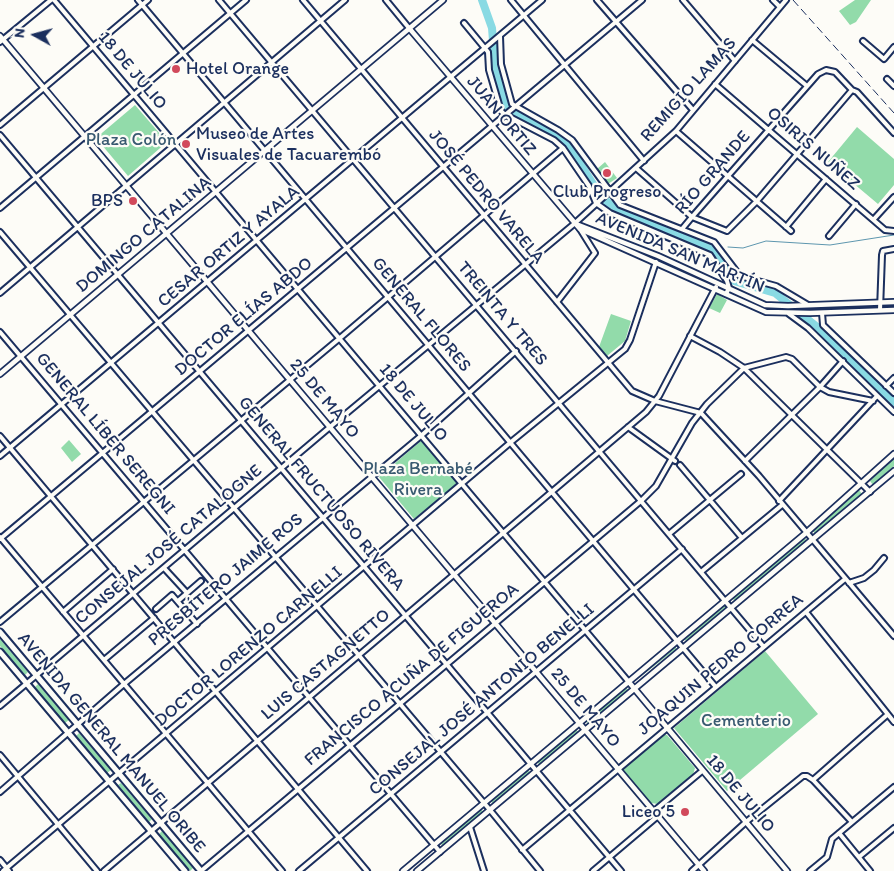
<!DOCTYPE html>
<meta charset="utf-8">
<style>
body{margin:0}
#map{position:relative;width:894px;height:871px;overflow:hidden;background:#fdfcf7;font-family:Itim,sans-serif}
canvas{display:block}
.north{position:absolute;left:10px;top:10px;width:50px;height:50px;-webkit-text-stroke:4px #fdfcf7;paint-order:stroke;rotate:277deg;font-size:14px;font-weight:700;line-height:20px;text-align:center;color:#1b2f5e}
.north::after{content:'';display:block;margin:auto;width:18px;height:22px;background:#1b2f5e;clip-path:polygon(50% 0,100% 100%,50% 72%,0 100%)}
</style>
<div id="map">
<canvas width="894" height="871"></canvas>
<div class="north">N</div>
</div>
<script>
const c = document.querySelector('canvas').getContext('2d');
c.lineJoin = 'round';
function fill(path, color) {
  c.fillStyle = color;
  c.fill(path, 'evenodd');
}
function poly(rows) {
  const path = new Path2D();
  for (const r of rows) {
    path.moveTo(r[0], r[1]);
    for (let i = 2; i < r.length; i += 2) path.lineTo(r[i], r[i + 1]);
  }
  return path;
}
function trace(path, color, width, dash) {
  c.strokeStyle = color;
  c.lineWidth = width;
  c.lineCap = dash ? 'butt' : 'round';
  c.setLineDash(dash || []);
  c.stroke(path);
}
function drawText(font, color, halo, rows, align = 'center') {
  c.font = font + ' Itim,sans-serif';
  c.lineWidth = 4.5;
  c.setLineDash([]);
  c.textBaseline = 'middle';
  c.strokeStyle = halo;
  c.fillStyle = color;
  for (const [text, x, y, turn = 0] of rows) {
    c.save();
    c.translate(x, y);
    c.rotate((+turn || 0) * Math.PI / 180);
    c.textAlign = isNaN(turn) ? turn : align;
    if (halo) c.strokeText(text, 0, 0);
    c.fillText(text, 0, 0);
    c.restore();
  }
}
const green = poly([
 [855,0,871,0,856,22,850,25,839,11],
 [135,105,167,142,128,176,96,138],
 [857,127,894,159,894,185,878,204,828,162],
 [605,162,617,178,608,184,597,169],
 [717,294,727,300,720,313,709,308],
 [611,314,631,321,625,341,607,356,599,347],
 [69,440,81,454,72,462,61,448],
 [422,440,458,483,414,519,379,477],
 [894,458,894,466,873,485,870,481],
 [859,490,862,494,815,534,813,531],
 [804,537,807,541,735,601,732,598],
 [723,604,726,607,686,641,683,638],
 [0,639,28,672,25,675,0,646],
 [676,645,676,649,635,681,635,679],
 [765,651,818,714,727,791,674,728],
 [38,684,69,720,65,723,35,687],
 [626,687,628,690,588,724,586,721],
 [576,729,578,732,540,765,537,762],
 [79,733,111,770,107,773,76,736],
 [661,735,667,735,695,768,693,775,658,804,651,803,623,770,624,766],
 [527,770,530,772,493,804,491,801],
 [121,783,152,819,149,822,118,785],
 [481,809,483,812,443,846,441,844],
 [162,831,193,868,190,871,159,834]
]);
const stream = poly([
 [728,247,743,248,766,241,830,245,894,235]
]);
const river = poly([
 [482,0,492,28,495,66,506,108,568,145,600,195,617,211,713,249,734,281,775,293,821,330,894,402]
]);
const minor = poly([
 [54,0,628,681],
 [138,0,715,686],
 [219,0,763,646],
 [303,0,632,391,655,401,701,413,759,476,894,636],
 [386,0,409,28],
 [511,0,644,161],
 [597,0,693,110],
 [683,0,735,61],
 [773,0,780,7],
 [464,23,488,52,489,70,501,111,504,114,554,140,563,148,589,186,596,203,610,213,710,255,727,281,729,288,726,294],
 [500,36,501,64,512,104,558,130,572,140,620,205,714,242,740,276,776,286,808,305],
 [752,40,807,86],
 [863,41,884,59,894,47],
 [0,42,51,0],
 [887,79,894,86],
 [715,84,885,230,894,231],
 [852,90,857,92,894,133],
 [0,125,148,0],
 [676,131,791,231],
 [0,135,621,871],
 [636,168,692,217,727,231,757,201,852,90,835,72,826,70,818,74,728,176,692,217,682,229],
 [0,208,246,0],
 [874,219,894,197],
 [786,227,826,179],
 [0,232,490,810,540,871],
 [829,236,856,204],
 [0,293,345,0],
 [557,302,595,253,580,229],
 [880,310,882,255,883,251,894,249],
 [822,313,823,325,894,393],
 [789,314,808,328,894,412],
 [0,332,440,852],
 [690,336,720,352,744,368,870,492],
 [886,386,894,378],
 [628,427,675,461],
 [0,436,367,871],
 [0,456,542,0],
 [745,461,820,387,843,361],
 [680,465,742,538],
 [779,501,877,396],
 [669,534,741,474],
 [0,537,282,871],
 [0,539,642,0],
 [164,568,187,593],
 [701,572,782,505],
 [849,583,864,578,874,570,884,558],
 [178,601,201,581],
 [156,609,172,595,197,624],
 [63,612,113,569],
 [806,612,894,722],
 [0,622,340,338,563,148],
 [104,660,154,618],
 [0,706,330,427,574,224,676,131,786,0],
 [0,755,97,871],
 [813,780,887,715],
 [0,792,124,684,422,435,516,351],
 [654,811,702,771],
 [470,827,484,871],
 [839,833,870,871],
 [522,850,845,579],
 [859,857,894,828],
 [0,860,9,871],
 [3,871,511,442,625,349,630,340,656,262],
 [104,871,646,412,659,396,716,287],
 [201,871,642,500,656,486,692,423,707,404,744,368,786,357,792,359,820,387,829,392,873,401],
 [299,871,682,549],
 [593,871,658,816],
 [692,871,746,822,803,776,807,776,813,780,852,822],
 [810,871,827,857,832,839,894,787]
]);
const tertiary = poly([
 [409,28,580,229,766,312,810,313,894,310],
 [0,36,704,871],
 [576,224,658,256,765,305,788,306,894,302],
 [0,374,443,0],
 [628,681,787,871],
 [403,871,806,533,894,454],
 [417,871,894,471]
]);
const secondary = poly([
 [0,632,201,871],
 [0,652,185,871]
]);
const rail = poly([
 [793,0,894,113]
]);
const markers = [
 [176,69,5,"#d1495b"],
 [186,144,5,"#d1495b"],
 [607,173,5,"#d1495b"],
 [133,201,5,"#d1495b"],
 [685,812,5,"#d1495b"]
];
const poiNames = [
 ["Hotel Orange",186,69],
 ["Museo de Artes",196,134],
 ["Visuales de Tacuarembó",196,155],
 ["Club Progreso",607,192,"center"],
 ["BPS",123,201,"right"],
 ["Liceo 5",675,812,"right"]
];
const streetNames = [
 ["18 DE JULIO",132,71,50],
 ["REMIGIO LAMAS",689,90,-48],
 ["JUAN ORTIZ",501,116,50],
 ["OSIRIS NUÑEZ",813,149,41],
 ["RÍO GRANDE",713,173,-49],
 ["JOSÉ PEDRO VARELA",486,197,50],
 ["DOMINGO CATALINA",144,235,-40],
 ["CESAR ORTIZ Y AYALA",229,247,-40],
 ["AVENIDA SAN MARTÍN",680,253,23],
 ["TREINTA Y TRES",502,314,50],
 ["GENERAL FLORES",421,315,50],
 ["DOCTOR ELÍAS ABDO",244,317,-40],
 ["25 DE MAYO",324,399,50],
 ["18 DE JULIO",413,403,50],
 ["GENERAL LÍBER SEREGNI",105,434,50],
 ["GENERAL FRUCTUOSO RIVERA",321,494,50],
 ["CONSEJAL JOSÉ CATALOGNE",169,545,-40],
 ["PRESBÍTERO JAIME ROS",226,580,-40],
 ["DOCTOR LORENZO CARNELLI",249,647,-40],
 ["LUIS CASTAGNETTO",326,665,-40],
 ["JOAQUIN PEDRO CORREA",721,665,-40],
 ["FRANCISCO ACUÑA DE FIGUEROA",412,675,-40],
 ["CONSEJAL JOSÉ ANTONIO BENELLI",482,700,-40],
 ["25 DE MAYO",585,708,50],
 ["AVENIDA GENERAL MANUEL ORIBE",111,743,50],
 ["18 DE JULIO",740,794,50]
];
const parkNames = [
 ["Plaza Colón",131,140],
 ["Plaza Bernabé",418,469],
 ["Rivera",418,490],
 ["Cementerio",746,721]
];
fill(green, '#92dbaa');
trace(stream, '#5d96ae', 1);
trace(river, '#89dae3', 8);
trace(minor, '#1b2f5e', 8);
trace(tertiary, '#1b2f5e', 8);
trace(secondary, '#1b2f5e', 9);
trace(minor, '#fdfcf7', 4);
trace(tertiary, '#fdfcf7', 4.5);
trace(secondary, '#fdfcf7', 5);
trace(rail, '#1b2f5e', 1, [8, 4]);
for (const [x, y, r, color] of markers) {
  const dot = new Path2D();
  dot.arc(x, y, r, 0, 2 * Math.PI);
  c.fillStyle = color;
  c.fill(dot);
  trace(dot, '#fdfcf7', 2);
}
drawText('18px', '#1b2f5e', '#fdfcf7', poiNames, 'left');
drawText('18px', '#1b2f5e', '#fdfcf7', streetNames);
drawText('18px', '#395a71', '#fdfcf7', parkNames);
</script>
